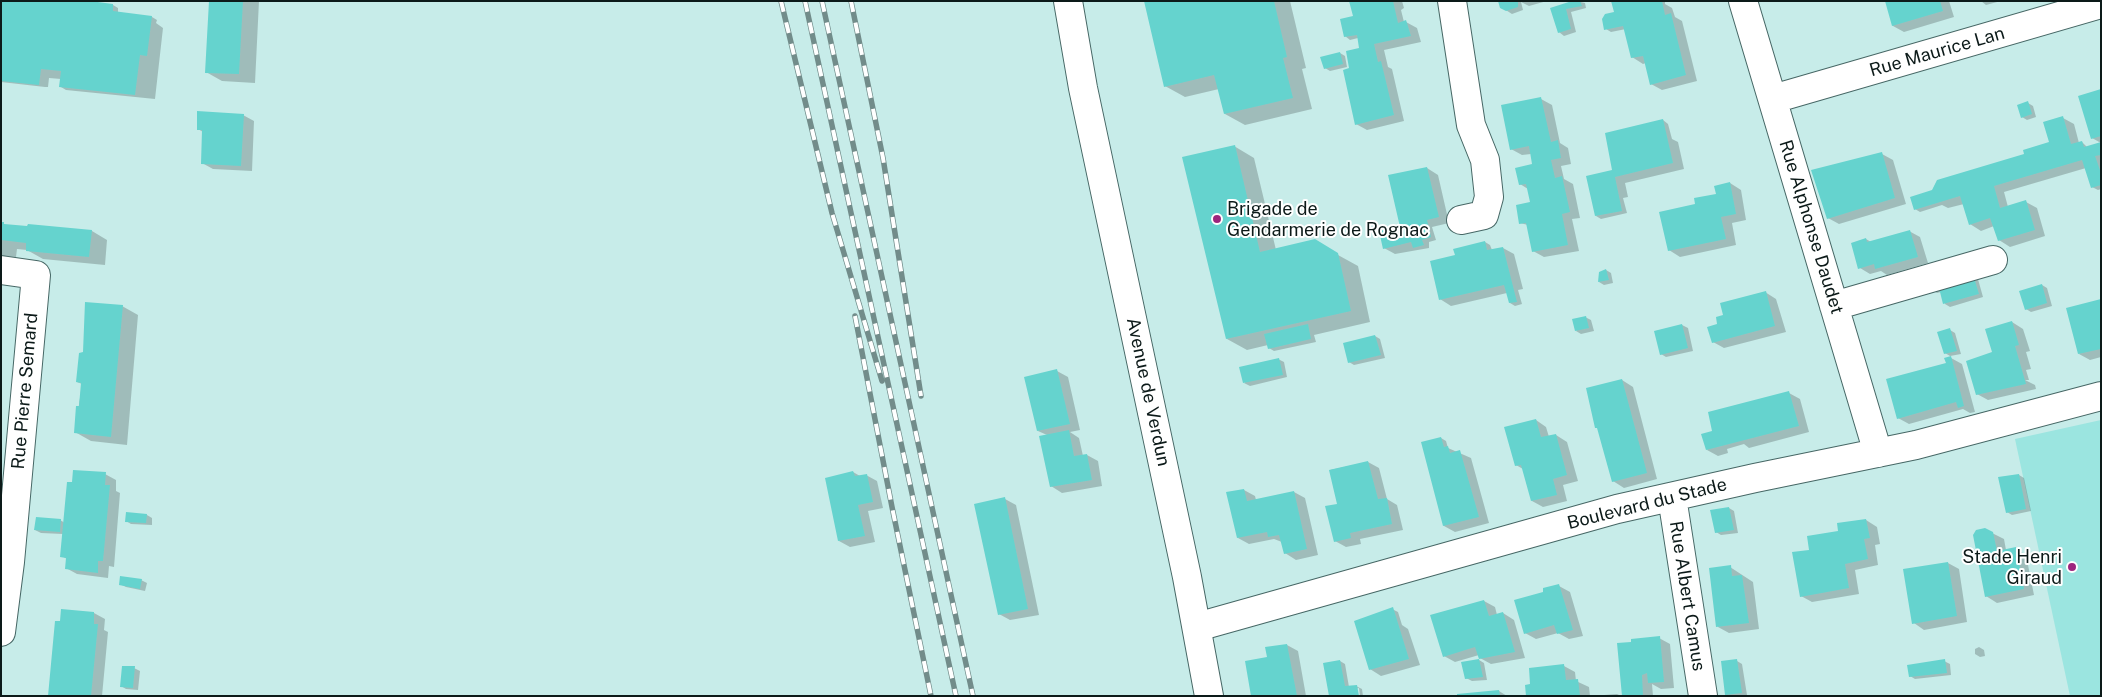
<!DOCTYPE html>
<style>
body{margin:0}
#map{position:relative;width:2102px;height:697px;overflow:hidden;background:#c7ece9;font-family:"Public Sans",sans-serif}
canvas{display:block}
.frame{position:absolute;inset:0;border:2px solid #0c1a19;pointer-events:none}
</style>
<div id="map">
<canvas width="2102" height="697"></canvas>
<div class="frame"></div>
</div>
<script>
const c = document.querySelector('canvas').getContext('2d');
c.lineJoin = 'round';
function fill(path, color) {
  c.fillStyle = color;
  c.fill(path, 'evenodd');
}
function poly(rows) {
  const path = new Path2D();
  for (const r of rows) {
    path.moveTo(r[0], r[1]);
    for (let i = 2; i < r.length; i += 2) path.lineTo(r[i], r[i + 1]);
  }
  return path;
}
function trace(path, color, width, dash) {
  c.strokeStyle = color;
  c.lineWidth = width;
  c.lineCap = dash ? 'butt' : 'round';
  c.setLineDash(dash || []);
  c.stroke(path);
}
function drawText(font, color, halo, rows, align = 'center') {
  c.font = font + ' "Public Sans",sans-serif';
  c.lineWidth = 4;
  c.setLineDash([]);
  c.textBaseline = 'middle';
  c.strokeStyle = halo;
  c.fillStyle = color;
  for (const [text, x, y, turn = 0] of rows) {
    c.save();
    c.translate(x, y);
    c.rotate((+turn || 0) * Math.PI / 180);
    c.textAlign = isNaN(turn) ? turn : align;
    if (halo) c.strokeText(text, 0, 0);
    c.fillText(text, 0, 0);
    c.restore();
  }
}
const green = poly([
 [2101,420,2101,696,2070,696,2015,439]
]);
const shadow = poly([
 [1,1,79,1,113,5,118,8,118,13,152,17,157,20,156,23,163,28,155,99,66,90,61,87,61,79,49,78,48,87,45,87,1,82],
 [210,1,259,1,255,83,222,81,206,72],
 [1145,1,1290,1,1306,68,1302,69,1312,109,1245,125,1225,114,1219,89,1185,97,1165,86],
 [1351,1,1402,1,1404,8,1401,10,1404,22,1406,22,1417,28,1421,42,1384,50,1388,67,1392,69,1404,121,1367,130,1356,124,1351,69,1361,49,1358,38,1350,40,1345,36,1354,17],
 [1500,1,1547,1,1529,6,1521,2,1523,10,1512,14,1501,7],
 [1576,1,1585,3,1586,8,1571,12,1576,32,1564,36,1559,32,1552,8],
 [1613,1,1665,1,1665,4,1672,8,1675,17,1682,21,1697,81,1662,90,1651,84,1646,63,1643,64,1632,57,1626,29,1611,32,1606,29,1616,13],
 [1886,1,1949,1,1954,17,1904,32,1893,26],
 [1981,1,2001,1,1986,5],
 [1340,53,1345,56,1347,67,1330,71,1325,68],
 [2101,90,2101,143,2092,138],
 [1541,99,1552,105,1560,143,1568,148,1571,164,1561,166,1564,179,1573,184,1580,218,1572,219,1579,251,1544,257,1533,251,1528,225,1520,223,1531,203,1528,189,1520,184,1533,165,1531,154,1522,155,1511,149],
 [2028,103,2033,106,2036,117,2027,120,2022,117],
 [243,115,254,121,252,171,213,169,202,163,203,132,198,129],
 [2063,118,2074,124,2079,143,2082,142,2087,147,2101,143,2101,189,2098,190,2092,187,2086,168,2004,192,2008,207,2026,202,2037,208,2045,236,2010,247,1999,240,1994,226,1981,231,1970,224,1964,204,1948,208,1942,205,1920,212,1915,209,1932,191,2024,156,2050,143],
 [1663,120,1668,124,1672,139,1678,142,1684,169,1625,183,1628,197,1623,198,1627,213,1601,219,1596,216,1614,171],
 [1234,146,1254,158,1276,250,1338,255,1358,266,1370,322,1314,335,1316,342,1274,351,1269,348,1268,345,1247,350,1227,339],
 [1882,154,1893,160,1906,204,1839,224,1828,218],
 [1427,168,1438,175,1449,223,1432,227,1436,240,1429,242,1429,248,1395,254,1384,248,1401,227],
 [1730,183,1741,190,1746,220,1732,223,1736,245,1680,257,1669,250,1717,195],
 [1,223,8,226,92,231,107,240,105,265,43,259,27,250,17,249,16,257,1,256],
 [1909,231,1920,237,1928,263,1887,275,1881,271,1870,274,1860,268,1866,239,1871,242],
 [1485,242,1490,245,1492,250,1503,248,1514,254,1523,289,1518,290,1522,304,1515,306,1510,303,1507,293,1451,306,1440,299,1459,256],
 [1606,270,1611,273,1613,283,1604,285,1599,282,1599,276,1602,272],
 [1976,272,1983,297,1950,307,1945,304,1941,292,1937,293,1932,290],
 [2042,285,2047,288,2052,306,2031,312,2026,309],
 [1765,292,1776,299,1786,332,1724,348,1713,342,1719,325,1724,316],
 [2101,300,2101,357,2090,360,2079,354],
 [122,306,138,315,127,445,91,441,75,432,82,384,77,382,84,354],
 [1585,317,1591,320,1594,331,1581,334,1576,331],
 [2012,322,2023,329,2030,351,2026,352,2031,369,2026,370,2029,380,2025,380,2035,385,2036,389,1988,400,1977,394,1993,353],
 [1682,325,1688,328,1693,351,1666,357,1661,354,1656,331],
 [1950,330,1955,333,1961,354,1950,356,1945,353],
 [1375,336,1380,339,1385,358,1354,365,1349,362],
 [1951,358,1962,364,1975,412,1970,413,1963,409,1909,424,1898,418],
 [1278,359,1284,362,1287,377,1250,386,1244,383],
 [1057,371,1068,377,1080,430,1070,432,1079,438,1083,456,1087,455,1098,461,1102,486,1062,493,1051,486,1047,435,1038,431],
 [1622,380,1633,387,1657,479,1624,488,1613,481],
 [1789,393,1800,399,1809,432,1749,448,1744,444,1727,449,1728,453,1718,456,1707,450,1714,431],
 [1536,420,1546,427,1549,437,1556,435,1567,442,1578,481,1563,485,1567,501,1543,507,1532,501,1523,469,1516,465],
 [1441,438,1446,441,1448,448,1471,458,1489,523,1455,532,1444,526],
 [1368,462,1379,468,1387,499,1397,505,1403,530,1360,539,1361,544,1346,547,1335,541,1338,505,1330,470],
 [853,472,860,476,866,475,877,481,883,508,868,511,875,542,850,547,839,541],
 [105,474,116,480,116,491,120,493,114,567,109,566,108,578,77,574,66,568,67,559,62,556,63,534,41,533,35,530,60,520,65,523,73,483],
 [2019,475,2024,478,2031,511,2012,515,2007,512],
 [1244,490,1255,496,1256,500,1294,492,1305,498,1318,555,1296,560,1285,553,1282,542,1274,539,1249,544,1238,538],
 [1005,499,1016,505,1039,615,1010,620,999,614],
 [1729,508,1734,511,1738,533,1721,535,1716,532],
 [127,513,147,515,152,518,152,525,131,524,126,521],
 [1866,520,1877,527,1880,544,1875,545,1878,565,1855,570,1859,594,1812,602,1801,596,1811,550],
 [1992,533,2004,539,2006,550,2015,548,2026,555,2034,595,1997,603,1986,596],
 [1948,563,1959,569,1967,622,1924,630,1914,623,1905,570],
 [1730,567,1753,582,1759,629,1729,633,1718,627],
 [141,580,147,583,145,591,126,587,120,584],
 [1559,586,1570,592,1583,636,1569,639,1558,633,1536,639,1525,633,1545,593],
 [1484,601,1495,607,1497,615,1503,613,1514,620,1525,658,1491,664,1480,658,1479,655,1455,662,1444,656],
 [1392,609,1398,612,1402,625,1408,629,1420,665,1381,676,1370,669],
 [94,613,105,619,104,630,108,632,102,696,49,696],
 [1659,638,1670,644,1674,688,1661,689,1652,684,1653,696,1623,696],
 [1287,645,1298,651,1306,696,1253,696,1268,658,1266,648],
 [1979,647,1984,650,1985,656,1980,657,1975,654,1975,649],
 [1479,660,1484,663,1487,680,1472,681,1466,678],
 [1340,661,1345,664,1349,687,1356,686,1362,689,1363,696,1360,696,1359,688,1330,696],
 [1737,661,1742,664,1747,695,1729,696,1726,695],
 [1944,661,1950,664,1951,675,1915,679,1910,676],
 [1564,666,1575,672,1576,681,1589,687,1590,696,1528,696],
 [134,668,140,671,138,690,126,689,121,686],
 [1499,691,1507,696,1457,696],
 [1617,694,1621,696,1604,696,1604,695]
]);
const building = poly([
 [1,1,90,1,113,4,113,11,152,16,147,56,140,55,135,95,59,87,61,71,41,69,39,85,1,81],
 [209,1,243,1,239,74,205,73],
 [1144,1,1274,1,1287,57,1283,58,1293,98,1224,114,1214,75,1164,87],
 [1349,1,1393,1,1398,23,1406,20,1411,36,1374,44,1378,62,1381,61,1394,115,1355,125,1343,70,1349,68,1346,51,1359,48,1357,35,1344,37,1340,19,1353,16],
 [1498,1,1518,1,1518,7,1506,11,1500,8],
 [1572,1,1580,1,1582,6,1566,9,1571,29,1558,33,1550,8],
 [1611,1,1662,1,1665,15,1671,13,1686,75,1650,85,1643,56,1631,58,1623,26,1604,30,1602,19,1605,14,1614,12],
 [1885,1,1940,1,1943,11,1892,26],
 [1340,52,1343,64,1324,69,1320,57],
 [2101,89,2101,136,2091,139,2078,96],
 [1541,97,1551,142,1558,140,1561,158,1551,160,1555,178,1562,176,1570,212,1562,214,1568,245,1532,252,1526,223,1519,224,1516,205,1530,202,1526,184,1519,185,1515,168,1532,164,1529,146,1510,150,1501,105],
 [2028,101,2032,114,2021,118,2017,105],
 [197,111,244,114,241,166,201,164,202,130,197,130],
 [2063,116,2071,144,2082,141,2084,147,2101,142,2101,155,2095,156,2101,173,2101,185,2091,188,2082,160,1994,186,2000,208,2026,200,2035,230,1998,241,1990,218,1969,225,1960,196,1914,210,1910,197,1932,190,1937,180,2024,154,2023,150,2049,142,2043,122],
 [1663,119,1673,163,1615,177,1622,211,1595,216,1586,176,1612,170,1605,133],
 [1235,145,1260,252,1315,239,1338,253,1351,311,1226,339,1182,157],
 [1882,152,1895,198,1827,219,1811,170],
 [1427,167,1439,217,1427,220,1431,237,1422,240,1424,245,1413,248,1411,242,1383,249,1379,231,1400,227,1388,175],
 [1730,182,1736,214,1721,217,1726,239,1668,251,1659,212,1695,204,1694,198,1716,194,1714,186],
 [1,222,4,222,4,224,27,226,28,224,92,230,89,257,26,251,26,243,1,240],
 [1910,230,1918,257,1875,269,1874,264,1858,269,1851,243,1866,238,1867,242],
 [1485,241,1487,250,1503,247,1517,302,1509,303,1504,285,1439,300,1430,261,1455,255,1453,249],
 [1971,268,1979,294,1943,304,1939,288],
 [1606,269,1609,280,1598,282,1599,272],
 [2042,284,2047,303,2025,310,2019,291],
 [1766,291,1775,326,1712,343,1707,327,1717,324,1716,317,1723,315,1720,303],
 [2101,299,2101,349,2078,354,2066,308],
 [85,302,123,305,111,437,74,433,76,406,79,406,81,383,76,382,79,353,83,352],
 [1586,316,1589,328,1575,331,1572,319],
 [2012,321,2019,345,2015,346,2026,384,1976,395,1966,361,1992,352,1985,329],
 [1308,324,1311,339,1268,349,1264,334],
 [1682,324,1688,348,1660,355,1654,331],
 [1950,328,1957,351,1944,354,1937,332],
 [1375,335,1381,355,1348,363,1343,343],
 [1951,356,1964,406,1958,408,1956,402,1897,419,1886,379,1946,363,1944,358],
 [1279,358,1283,375,1243,383,1239,367],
 [1057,369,1070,424,1037,431,1024,377],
 [1622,379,1647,473,1612,482,1597,428,1595,428,1586,388],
 [1789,391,1799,426,1706,450,1701,434,1712,431,1708,412],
 [1536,419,1541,437,1556,434,1567,475,1553,479,1557,495,1531,501,1521,465,1515,466,1504,427],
 [1069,430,1074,456,1087,454,1092,480,1050,487,1039,436],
 [1441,437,1444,447,1448,446,1450,453,1460,450,1479,517,1443,526,1421,442],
 [1368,461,1378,499,1387,498,1392,524,1350,533,1351,538,1334,542,1325,506,1337,504,1329,470],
 [73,470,106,472,105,485,110,485,103,561,98,561,98,573,65,569,66,558,60,557,67,482,72,482],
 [853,471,855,476,867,474,873,502,858,505,865,536,838,541,825,478],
 [2019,474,2026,509,2006,513,1998,477],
 [1244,489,1247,501,1294,491,1307,549,1284,554,1279,535,1268,537,1267,532,1237,538,1226,492],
 [1005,497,1028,609,998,615,974,504],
 [1729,507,1734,530,1715,533,1710,510],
 [126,512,147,514,146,523,125,522],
 [36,517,61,519,60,532,34,530],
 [1866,519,1870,538,1864,539,1868,559,1845,564,1849,588,1800,597,1792,552,1809,550,1807,536,1838,531,1837,523],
 [1985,528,1993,532,1997,551,2016,547,2024,589,1985,597,1973,535,1976,530],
 [1948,562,1957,616,1912,624,1903,569],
 [1731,565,1732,576,1742,575,1749,623,1716,627,1709,568],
 [120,576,142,579,140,589,119,585],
 [1559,584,1573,630,1557,634,1554,625,1524,634,1514,600,1543,592,1543,588],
 [1484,600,1489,616,1503,612,1515,652,1479,659,1483,677,1465,679,1461,662,1479,659,1475,647,1443,657,1430,615],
 [1393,607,1409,659,1369,670,1354,621],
 [61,609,94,612,94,624,98,624,91,696,48,696,55,621,60,621],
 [1660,636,1664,682,1648,683,1647,673,1642,675,1643,696,1622,696,1617,643,1631,642,1631,639],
 [1287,644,1297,696,1251,696,1245,661,1267,657,1265,647],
 [1737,659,1742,693,1725,695,1721,661],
 [1945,659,1947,673,1909,677,1907,665],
 [1340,660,1345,686,1357,685,1359,696,1329,696,1323,663],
 [1564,664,1566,680,1578,679,1580,696,1526,696,1525,685,1530,684,1529,668],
 [122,666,135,666,133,688,120,687],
 [1499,690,1500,696,1457,696,1457,694]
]);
const minor = poly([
 [1452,1,1471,125,1485,160,1489,197,1484,215,1461,220],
 [1743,1,1878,453],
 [1773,99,2101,4],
 [1,270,36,275,10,562,1,632],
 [1834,306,1993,260],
 [1672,497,1703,696],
 [1197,627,1617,509,1755,478,1916,445,2101,396]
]);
const secondary = poly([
 [1068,1,1083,88,1187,577,1209,696]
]);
const rail = poly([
 [781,1,832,213,882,381],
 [805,1,956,696],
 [822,1,973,696],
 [851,1,883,158,921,396],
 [855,316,892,507,931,696]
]);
const markers = [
 [1217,219,5,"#9d257e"],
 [2072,567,5,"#9d257e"]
];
const streetNames = [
 ["Rue Maurice Lan",1937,52,-16],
 ["Rue Alphonse Daudet",1811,227,73],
 ["Rue Pierre Semard",25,391,-85],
 ["Avenue de Verdun",1148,392,78],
 ["Boulevard du Stade",1647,504,-14],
 ["Rue Albert Camus",1687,596,81]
];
const poiNames = [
 ["Brigade de",1227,209],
 ["Gendarmerie de Rognac",1227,230],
 ["Stade Henri",2062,557,"right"],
 ["Giraud",2062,578,"right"]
];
fill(green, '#9be5e0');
fill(shadow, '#0003');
fill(building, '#65d3ce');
trace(minor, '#466765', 30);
trace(secondary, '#466765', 30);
trace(minor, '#fff', 28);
trace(secondary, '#fff', 28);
trace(rail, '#728c8a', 5.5);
trace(rail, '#fff', 4, [11]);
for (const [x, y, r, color] of markers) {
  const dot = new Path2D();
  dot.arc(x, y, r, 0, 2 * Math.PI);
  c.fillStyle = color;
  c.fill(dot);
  trace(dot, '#fff', 2);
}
drawText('18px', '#0c1a19', '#fff', streetNames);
drawText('18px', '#0c1a19', '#fff', poiNames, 'left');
</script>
